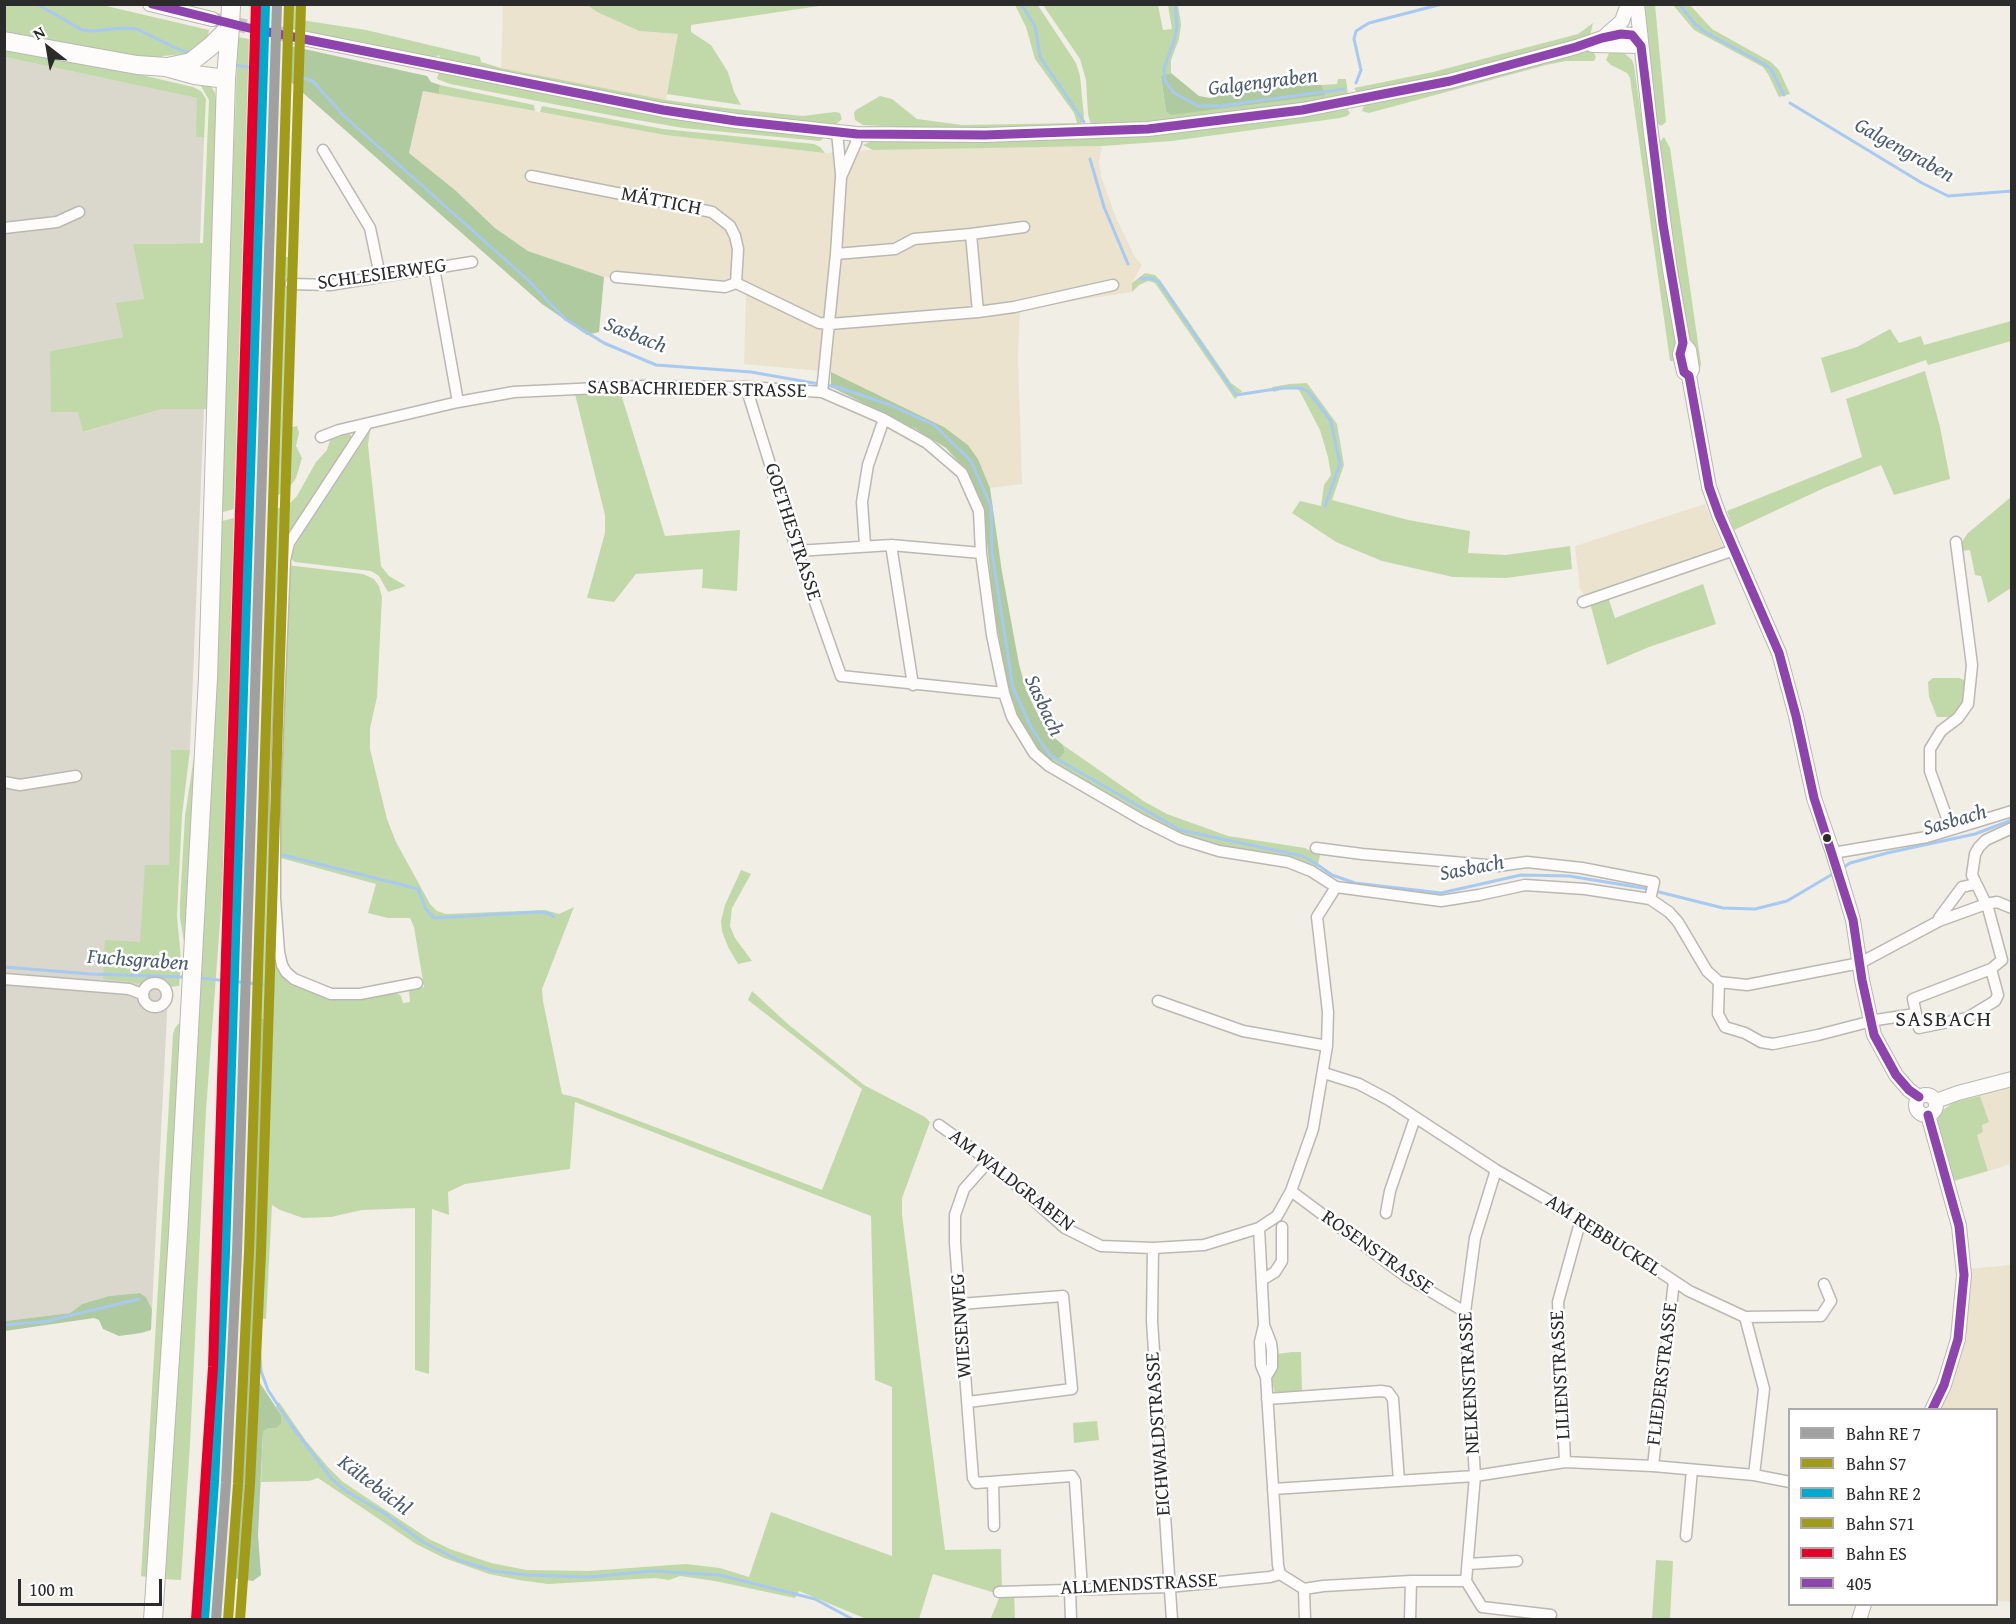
<!DOCTYPE html>
<meta charset="utf-8">
<style>
body{margin:0}
#map{position:relative;width:2016px;height:1624px;overflow:hidden;background:#f1eee6;font-family:"Gentium Book Plus",serif}
canvas{display:block}
.frame{position:absolute;inset:0;border:6px solid #2b2b2b;pointer-events:none}
.legend{position:absolute;left:1788px;top:1408px;width:210px;height:198px;box-sizing:border-box;background:#fff;border:2px solid #aaa;margin:0;padding:8px 10px;list-style:none;font-size:18px;color:#2b2b2b}
.legend li{display:flex;align-items:center;gap:12px;height:30px}
.legend b{width:30px;border:2px solid #aaa}
.north{position:absolute;left:18px;top:18px;width:60px;height:60px;-webkit-text-stroke:4px #fff;paint-order:stroke;rotate:329deg;font-size:16px;font-weight:700;line-height:24px;text-align:center;color:#2b2b2b}
.north::after{content:'';display:block;margin:auto;width:21px;height:27px;background:#2b2b2b;clip-path:polygon(50% 0,100% 100%,50% 72%,0 100%)}
.scale{position:absolute;left:18px;top:1579px;width:144px;height:27px;box-sizing:border-box;border:3px solid #2b2b2b;border-top:0;padding-left:8px;font-size:18px;line-height:21px;white-space:nowrap;color:#2b2b2b;-webkit-text-stroke:4px #fff;paint-order:stroke}
</style>
<div id="map">
<canvas width="2016" height="1624"></canvas>
<div class="frame"></div>
<ul class="legend">
<li><b style="height:8px;background:#a0a0a0"></b>Bahn RE 7</li>
<li><b style="height:8px;background:#a09c19"></b>Bahn S7</li>
<li><b style="height:8px;background:#00a9ce"></b>Bahn RE 2</li>
<li><b style="height:8px;background:#a09c19"></b>Bahn S71</li>
<li><b style="height:8px;background:#e4002b"></b>Bahn ES</li>
<li><b style="height:8px;background:#8e44ad"></b>405</li>
</ul>
<div class="north">N</div>
<div class="scale">100 m</div>
</div>
<script>
const c = document.querySelector('canvas').getContext('2d');
c.lineJoin = 'round';
function fill(path, color) {
  c.fillStyle = color;
  c.fill(path, 'evenodd');
}
function poly(rows) {
  const path = new Path2D();
  for (const r of rows) {
    if (r.length === 3) {
      path.moveTo(r[0] + r[2], r[1]);
      path.arc(r[0], r[1], r[2], 0, 2 * Math.PI);
      continue;
    }
    path.moveTo(r[0], r[1]);
    for (let i = 2; i < r.length; i += 2) path.lineTo(r[i], r[i + 1]);
  }
  return path;
}
function trace(path, color, width, dash) {
  c.strokeStyle = color;
  c.lineWidth = width;
  c.lineCap = dash ? 'butt' : 'round';
  c.setLineDash(dash || []);
  c.stroke(path);
}
function drawText(font, color, halo, rows, align = 'center') {
  c.font = font + ' "Gentium Book Plus",serif';
  c.lineWidth = 5;
  c.setLineDash([]);
  c.textBaseline = 'middle';
  c.strokeStyle = halo;
  c.fillStyle = color;
  for (const [text, x, y, turn = 0] of rows) {
    c.save();
    c.translate(x, y);
    c.rotate((+turn || 0) * Math.PI / 180);
    c.textAlign = isNaN(turn) ? turn : align;
    if (halo) c.strokeText(text, 0, 0);
    c.fillText(text, 0, 0);
    c.restore();
  }
}
const built = poly([
 [503,5,587,5,597,12,639,31,679,34,666,100,501,68],
 [423,91,665,135,825,153,883,149,1102,146,1099,162,1101,176,1117,220,1135,257,1142,265,1132,283,1132,292,1020,309,1018,357,1022,484,990,488,978,459,968,445,944,427,831,372,744,364,746,292,604,277,528,251,495,228,455,190,409,153],
 [1705,504,1725,551,1586,598,1580,589,1575,546],
 [2011,1082,2011,1164,1988,1171,1977,1134,1983,1132,1982,1125,1988,1122,1980,1096],
 [2011,1265,2011,1602,1997,1601,1996,1410,1936,1410,1958,1352,1966,1269]
]);
const industrial = poly([
 [5,57,198,98,197,137,204,138,200,243,134,244,144,299,123,337,50,351,79,412,84,432,162,409,204,409,190,750,171,750,169,974,152,1309,146,1297,140,1293,109,1296,82,1304,70,1313,5,1321]
]);
const green = poly([
 [1037,4,1076,63,1080,76,1084,117,1082,123,1077,128,934,129,863,125,855,120,854,113,856,110,880,96,892,99,917,119,962,125,1077,123,1074,113,1035,59,1026,27,1015,5],
 [4,5,102,5,209,30,208,36,203,43,195,50,185,54,163,56,159,60,5,34],
 [291,5,297,5,301,20,366,30,480,57,481,62,501,68,666,100,725,108,803,116,835,112,840,113,842,119,836,124,800,122,678,108,441,62,439,55,432,59,287,27],
 [587,5,826,4,826,5,691,25,691,32,711,45,728,72,734,92,741,105,667,94,678,34,639,31,597,12],
 [1043,5,1158,5,1163,30,1172,29,1168,5,1178,5,1181,24,1179,39,1171,60,1171,73,1161,76,1166,111,1324,94,1322,85,1337,84,1338,79,1346,79,1348,95,1344,97,1216,118,1095,127,1090,122,1088,114,1086,80,1080,59],
 [1645,5,1655,5,1666,122,1661,126,1656,122],
 [1673,5,1690,5,1712,29,1771,62,1779,70,1790,94,1779,97,1768,74,1763,67,1694,30],
 [1593,23,1590,36,1586,39,1463,73,1358,94,1354,88,1433,72,1578,34],
 [238,37,249,39,234,509,223,512,221,489],
 [5,49,129,72,193,87,201,91,206,99,204,138,196,137,197,98,5,57],
 [1616,50,1624,53,1632,60,1634,65,1656,221,1678,356,1676,360,1672,361,1670,361,1630,78,1627,73,1611,65,1606,60,1610,51],
 [1589,51,1594,53,1596,57,1594,61,1566,61,1546,65,1369,113,1362,111,1364,106,1367,103],
 [148,72,211,86,215,93,216,102,212,409,162,409,83,432,78,412,51,412,50,351,123,337,116,303,144,299,133,244,203,243,209,100,201,86],
 [439,72,816,135,823,139,820,141,683,128,620,117,450,84,437,79],
 [440,85,534,105,535,111,439,94],
 [542,106,663,129,814,144,820,147,825,153,665,135,540,112],
 [1347,108,1350,113,1347,116,1340,118,1172,141,1102,146,873,150,863,145,874,140,971,140],
 [1664,137,1670,148,1701,364,1699,373,1696,375,1681,293,1659,142],
 [279,257,288,257,284,429,297,426,299,433,296,446,302,458,296,478,289,488,272,499,275,406,278,406,278,400,275,400,277,343,280,343,280,336,277,336],
 [1145,273,1155,275,1160,280,1231,383,1242,391,1235,399,1155,283,1148,281,1139,285,1132,292,1132,283],
 [2011,321,2011,341,1928,365,1926,360,1831,393,1821,358,1857,347,1890,329,1899,343,1921,336,1924,345],
 [1925,371,1940,427,1950,479,1894,495,1881,465,1824,488,1734,530,1727,511,1862,457,1846,399],
 [1307,383,1337,424,1344,465,1332,500,1408,520,1470,531,1468,553,1506,555,1570,546,1572,569,1506,578,1453,577,1382,561,1336,542,1292,513,1300,501,1321,506,1324,485,1331,475,1328,457,1320,430,1299,390,1293,387,1273,392,1272,387,1289,384],
 [575,394,621,394,665,536,740,530,737,591,702,588,703,569,636,574,614,602,587,598,605,533,605,515],
 [370,431,368,445,381,566,389,576,406,586,388,592,379,576,371,571,295,562,291,559,295,546,301,536],
 [348,434,351,435,351,441,281,551,277,590,269,857,269,889,277,967,357,999,395,992,401,996,403,1003,410,1002,409,991,411,989,424,987,414,927,410,918,388,918,368,913,376,884,277,857,286,565,363,574,374,579,379,586,382,597,377,697,370,728,370,749,387,819,396,842,430,904,437,911,446,914,545,910,559,914,574,907,542,989,543,1001,562,1094,578,1098,822,1190,862,1089,748,1000,752,991,789,1025,864,1085,925,1117,930,1122,902,1198,902,1215,945,1550,1001,1549,1002,1592,992,1592,933,1574,919,1619,869,1620,799,1591,795,1598,715,1581,680,1576,669,1580,655,1578,548,1584,519,1580,489,1574,444,1558,416,1544,318,1478,309,1481,261,1482,263,1430,268,1428,276,1428,281,1415,276,1407,279,1402,306,1441,328,1467,343,1482,429,1539,450,1549,491,1563,527,1570,588,1571,686,1564,720,1568,749,1577,771,1512,892,1556,892,1387,875,1380,871,1216,575,1102,570,1169,465,1184,448,1192,449,1215,432,1209,429,1374,415,1370,415,1208,362,1210,331,1217,303,1218,280,1210,272,1205,266,1319,259,1318,266,1174,269,1028,264,1019,259,1019,256,1021,263,835,272,511,290,503,297,496,316,462,327,450,330,440],
 [2011,497,2011,588,1988,603,1981,576,1975,575,1970,550,1961,551,1960,548,1963,540,1968,533],
 [234,518,222,896,206,1110,190,1444,181,1580,163,1579,201,955,222,521],
 [1703,584,1716,624,1649,647,1607,665,1590,603,1608,597,1615,618],
 [1933,678,1959,678,1967,681,1964,698,1960,708,1950,717,1937,717,1929,697,1928,682],
 [1063,745,1145,802,1167,814,1228,836,1305,848,1320,855,1317,869,1217,847,1149,821,1048,761,1065,752],
 [171,750,190,750,182,815,177,916,181,960,179,986,169,987,103,979,105,940,140,942,145,865,169,865],
 [195,750,198,750,186,954,180,918,180,903,185,816],
 [741,870,751,874,732,908,730,926,735,938,752,961,738,964,728,947,722,931,721,921,725,905],
 [178,1024,183,1024,152,1578,141,1576,173,1034,175,1028],
 [1980,1096,1989,1122,1982,1125,1983,1132,1977,1135,1988,1171,1954,1181,1938,1127,1938,1119,1943,1110,1954,1102],
 [1292,1352,1301,1352,1302,1391,1275,1393,1272,1382,1276,1354],
 [1097,1421,1099,1440,1074,1443,1073,1423],
 [1656,1560,1673,1561,1670,1619,1652,1619],
 [1001,1594,1014,1594,1015,1619,990,1620]
]);
const forest = poly([
 [286,45,427,76,431,82,440,85,439,94,423,91,409,153,455,190,495,228,528,251,604,277,599,332,587,335,542,304,285,77],
 [1171,73,1199,96,1210,98,1228,93,1277,86,1322,85,1325,95,1171,115,1166,111,1161,76],
 [831,372,944,427,968,445,978,459,990,488,1002,572,1019,664,1026,690,1040,719,1050,734,1063,745,1065,752,1059,758,1048,761,1040,754,1017,716,1008,687,994,610,986,533,979,501,964,468,946,448,916,429,831,387],
 [259,1019,264,1019,269,1028,266,1174,257,1369,260,1383,281,1415,281,1423,276,1428,268,1428,263,1431,258,1535,261,1575,253,1581,231,1578,244,1406,244,1367,246,1363,244,1362,246,1302,249,1301,250,1297,247,1296,252,1107,256,1106,256,1100,253,1100,256,1021],
 [140,1293,146,1297,152,1309,151,1330,141,1333,119,1336,103,1329,99,1320,94,1318,5,1331,5,1321,70,1313,82,1304,109,1296]
]);
const stream = poly([
 [37,4,82,30,93,31,123,28,137,29,180,50,191,53],
 [1021,4,1035,26,1040,57,1084,122],
 [1175,4,1177,27,1174,41,1164,68,1165,81,1174,93,1198,106,1221,106,1344,89],
 [1679,4,1695,24,1705,32,1762,63,1771,69,1784,95],
 [235,65,248,67],
 [300,77,313,81,344,116,528,280,565,319,604,343,656,365,751,372,819,384],
 [1356,83,1361,70,1354,39,1356,31,1369,23,1442,4],
 [1790,103,1922,183,1948,196,2012,191],
 [1090,159,1104,207,1128,264],
 [1140,279,1151,278,1159,282,1236,395,1282,388,1300,388,1309,392,1331,421,1340,464,1325,506],
 [825,385,837,387,890,405,934,425,971,461,991,506,992,552,1013,688,1032,729,1050,755,1180,830,1302,856,1315,863,1332,875,1355,883,1441,893,1521,875,1569,876,1649,889],
 [259,851,265,852],
 [279,854,418,889,426,909,434,918,538,912,548,913,554,917],
 [1841,869,1850,863,1887,853,1975,834,2012,820],
 [1655,891,1723,908,1755,909,1787,901,1836,872],
 [4,967,91,974,185,977],
 [198,978,269,985,273,988,257,1316,261,1371,268,1390,289,1422,331,1478,346,1491,384,1513,423,1542,458,1560,493,1571,527,1575,590,1577,653,1571,719,1575,815,1599,854,1620],
 [4,1325,43,1322,139,1299]
]);
const tertiaryTunnel = poly([
 [212,19,287,35]
]);
const minor = poly([
 [837,132,841,174],
 [323,150,370,228,380,276],
 [531,176,712,212,730,226,735,236,738,249,736,283,725,287,616,277],
 [4,228,57,222,79,212],
 [971,234,1024,227],
 [836,254,895,249,914,239,971,234,978,312],
 [434,268,458,402],
 [736,283,819,323,830,324,978,312,1014,307,1113,285],
 [291,284,330,285,472,262],
 [746,387,797,551,841,676,1004,693],
 [822,392,836,254,841,177,856,143,857,134],
 [367,424,289,543,285,560,275,802,275,899,279,952,282,965,286,972,294,979,331,994,360,994,417,983],
 [321,437,339,430,458,402,514,392,640,386,746,387,822,392,884,419,927,443,962,473,979,511,981,553,992,635,1004,693,1012,717,1034,753,1049,766,1142,820,1180,839,1219,851,1288,862,1311,871,1336,887,1441,901,1479,895,1525,885,1585,889,1650,899,1669,912,1678,922,1707,971,1719,982,1747,985,1860,963,1939,921,1986,904,1997,902,2012,908],
 [865,545,862,502,868,465,884,419],
 [891,545,913,685],
 [797,551,891,545,981,553],
 [1583,602,1734,550],
 [4,782,20,785,76,776],
 [1951,829,1930,771,1930,749,1941,731,1958,718,1968,704,1972,665,1956,542],
 [1316,848,1362,854,1498,866,1527,862,1582,868,1654,882,1650,899],
 [1833,853,1927,837,2012,811],
 [1939,921,1939,918,1962,887,1975,884],
 [1991,969,1913,999,1919,1028,1967,1018,1995,1001,1998,995,1991,969,2002,960,1988,908,1972,875,1975,854,1979,847,1986,840,2012,828],
 [4,979,129,989,142,994],
 [1719,982,1718,1014,1725,1027,1745,1033,1761,1042,1773,1044,1818,1035,1876,1020,1915,1014],
 [155,995,12],
 [1158,1001,1243,1031,1327,1046],
 [1324,1073,1359,1084,1389,1100,1496,1170,1581,1219,1689,1291,1745,1317,1764,1389,1754,1475],
 [939,1125,989,1161,1065,1228,1101,1246,1153,1248,1204,1245,1259,1228,1277,1216,1291,1191,1313,1129,1327,1046,1328,1012,1317,917,1336,887],
 [989,1161,964,1189,955,1215,955,1243,973,1478,976,1483,1072,1476,1075,1481,1082,1589],
 [1291,1191,1408,1278,1465,1312],
 [1386,1213,1390,1191,1415,1118],
 [1259,1228,1264,1325,1260,1342,1261,1365,1266,1377,1278,1565,1280,1574,1304,1589],
 [1153,1248,1152,1321,1172,1620],
 [1262,1280,1275,1272,1282,1261,1282,1227],
 [960,1304,1063,1296,1072,1389,968,1402],
 [1745,1317,1821,1316,1831,1301,1824,1284],
 [1264,1325,1271,1343,1272,1351,1272,1367,1266,1377],
 [1267,1399,1381,1391,1388,1392,1393,1399,1399,1481],
 [1565,1462,1558,1302,1581,1219],
 [1653,1466,1674,1281],
 [993,1482,994,1526],
 [1273,1489,1475,1476,1565,1462,1653,1466,1754,1475,1790,1482],
 [1686,1536,1692,1470],
 [1468,1564,1517,1561],
 [1466,1581,1482,1607,1551,1615],
 [1070,1589,1071,1620],
 [1304,1589,1323,1586,1411,1581,1466,1581,1475,1476,1465,1312,1475,1238,1496,1170],
 [1304,1589,1305,1620],
 [999,1592,1169,1587,1270,1577,1280,1574],
 [1410,1620,1411,1581]
]);
const tertiary = poly([
 [150,4,212,19],
 [1637,4,1651,133,1670,270,1683,343,1680,354,1684,372,1689,376],
 [287,35,663,110,736,121,857,134,985,135,1148,129,1302,110,1450,81,1576,47,1602,38,1621,34,1632,35,1641,46],
 [1605,36,1622,21,1628,4],
 [1592,45,1641,46],
 [1683,343,1689,350,1692,369,1689,376,1709,487,1719,515,1779,653,1796,716,1814,798,1833,853,1853,920,1862,980,1874,1035,1896,1075,1909,1090,1919,1097],
 [1926,1105,10],
 [1936,1101,1958,1093,2012,1079],
 [1928,1115,1959,1226,1964,1275,1958,1339,1944,1385,1932,1410],
 [1859,1620,1864,1604]
]);
const primary = poly([
 [4,41,137,65,166,67,195,75,226,79],
 [168,67,191,62,211,46,230,27],
 [153,1620,178,1234,208,678,226,79,230,27]
]);
const primaryBridge = poly([
 [230,27,231,5]
]);
const bus1 = poly([
 [152,4,253,29,663,110,736,121,857,134,985,135,1148,129,1302,110,1450,81,1576,47,1602,38,1621,34,1632,35,1641,46,1663,224,1683,343,1680,354,1684,372,1689,376,1709,487,1719,515,1779,653,1796,716,1814,798,1853,920,1862,980,1874,1035,1896,1075,1909,1090,1919,1097],
 [1928,1115,1959,1226,1964,1275,1958,1339,1944,1385,1932,1410]
]);
const rail1 = poly([
 [216,1620,226,1483,237,1252,277,4]
]);
const rail2 = poly([
 [228,1620,238,1484,249,1252,289,4]
]);
const rail3 = poly([
 [204,1619,214,1482,225,1252,265,4]
]);
const rail4 = poly([
 [240,1620,250,1484,261,1253,301,5]
]);
const rail5 = poly([
 [196,1620,213,1367,256,4]
]);
const markers = [
 [1827,838,5,"#2b2b2b"]
];
const streetNames = [
 ["MÄTTICH",661,202,11],
 ["SCHLESIERWEG",382,275,-8],
 ["SASBACHRIEDER STRASSE",697,390,1],
 ["GOETHESTRASSE",792,532,72],
 ["AM WALDGRABEN",1011,1181,38],
 ["AM REBBUCKEL",1603,1236,33],
 ["ROSENSTRASSE",1377,1253,35],
 ["WIESENWEG",962,1326,-94],
 ["FLIEDERSTRASSE",1663,1374,-83],
 ["LILIENSTRASSE",1561,1375,-93],
 ["NELKENSTRASSE",1470,1383,-93],
 ["EICHWALDSTRASSE",1159,1434,-94],
 ["ALLMENDSTRASSE",1139,1585,-3]
];
const waterNames = [
 ["Galgengraben",1263,83,-7],
 ["Galgengraben",1904,151,29],
 ["Sasbach",635,336,22],
 ["Sasbach",1043,706,65],
 ["Sasbach",1955,821,-16],
 ["Sasbach",1472,869,-11],
 ["Fuchsgraben",138,961,4],
 ["Kältebächl",374,1486,37]
];
const quarterNames = [
 ["SASBACH",1944,1020]
];
fill(built, '#ece3ce');
fill(industrial, '#dad7cd');
fill(green, '#c1d9a8');
fill(forest, '#b0caa0');
trace(stream, '#a8c9f0', 3);
trace(tertiaryTunnel, '#c9c7c1', 14, [14, 7]);
trace(minor, '#bab8b3', 13);
trace(tertiary, '#bab8b3', 16);
trace(primary, '#bab8b3', 20);
trace(minor, '#fdfcfb', 10);
trace(tertiary, '#fdfcfb', 14);
trace(primary, '#fdfcfb', 18);
trace(primaryBridge, '#bab8b3', 20, []);
trace(primaryBridge, '#fdfcfb', 18);
trace(bus1, '#8e44ad', 9);
trace(rail1, '#a0a0a0', 10);
trace(rail2, '#a09c19', 10);
trace(rail3, '#00a9ce', 10);
trace(rail4, '#a09c19', 10);
trace(rail5, '#e4002b', 10);
for (const [x, y, r, color] of markers) {
  const dot = new Path2D();
  dot.arc(x, y, r, 0, 2 * Math.PI);
  c.fillStyle = color;
  c.fill(dot);
  trace(dot, '#fff', 2);
}
drawText('20px', '#2b2b2b', '#fff', streetNames);
drawText('italic 21px', '#4c5d71', '#fff', waterNames);
c.letterSpacing = '1.5px';
drawText('22px', '#2b2b2b', '#fff', quarterNames);
c.letterSpacing = '0px';
</script>
